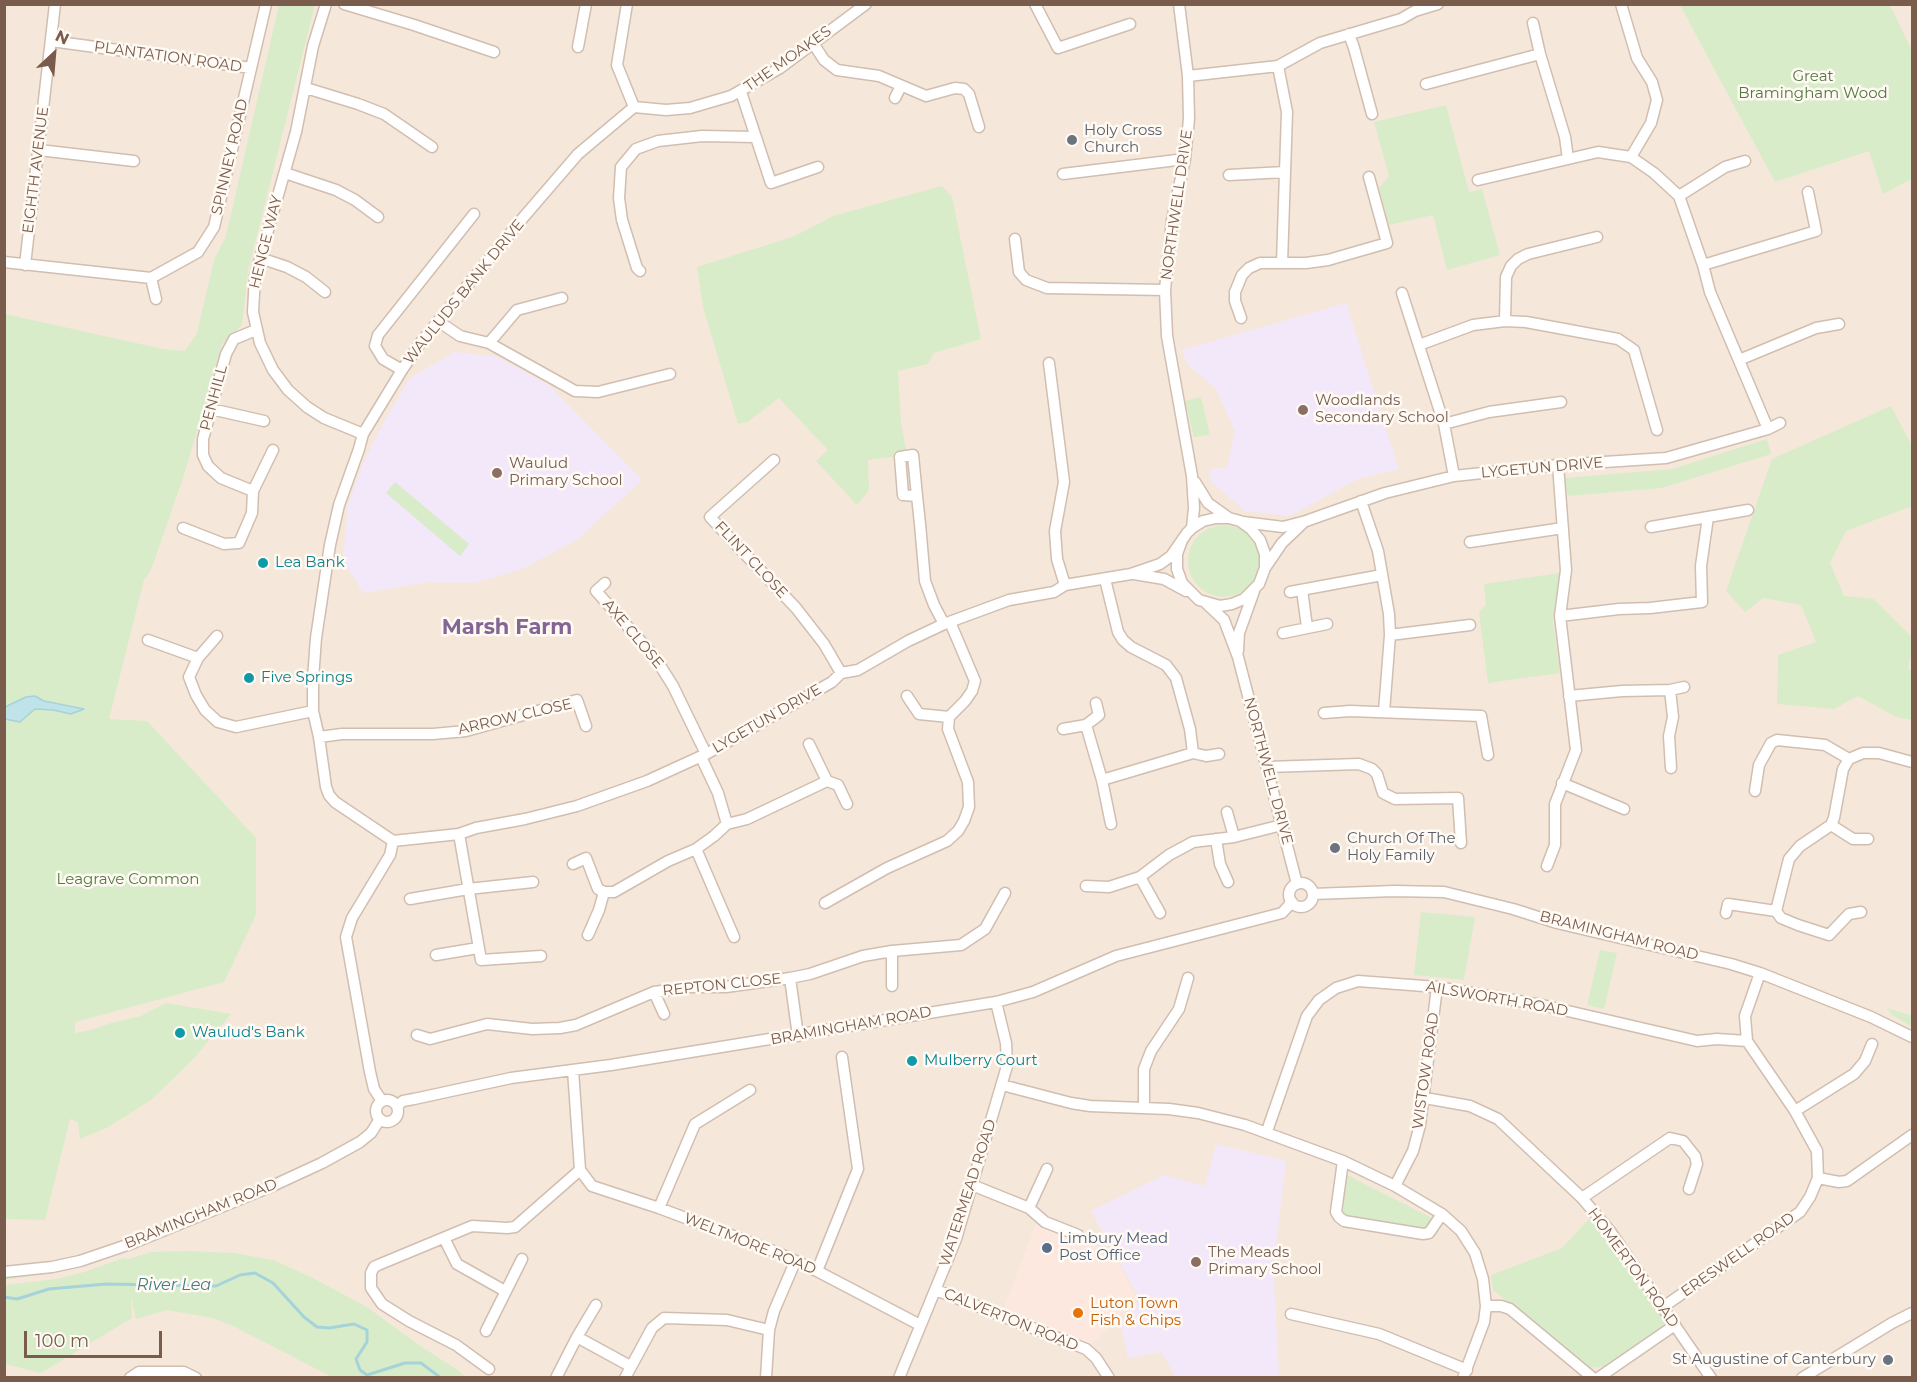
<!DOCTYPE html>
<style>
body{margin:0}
#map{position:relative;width:1917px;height:1382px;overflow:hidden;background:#fdf6ec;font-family:Montserrat,sans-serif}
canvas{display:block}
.frame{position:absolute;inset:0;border:6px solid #7a5c4d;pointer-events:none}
.north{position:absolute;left:24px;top:24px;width:60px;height:60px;-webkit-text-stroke:4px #fffaf3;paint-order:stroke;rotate:26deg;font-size:16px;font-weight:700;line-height:24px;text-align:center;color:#7a5c4d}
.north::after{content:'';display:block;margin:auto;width:21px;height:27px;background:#7a5c4d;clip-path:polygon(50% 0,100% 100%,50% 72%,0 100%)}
.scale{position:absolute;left:24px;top:1331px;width:138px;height:27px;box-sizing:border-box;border:3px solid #7a5c4d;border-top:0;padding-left:8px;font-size:18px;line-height:21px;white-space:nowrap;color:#7a5c4d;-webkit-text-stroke:4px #fffaf3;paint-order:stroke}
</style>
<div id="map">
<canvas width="1917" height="1382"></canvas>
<div class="frame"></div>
<div class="north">N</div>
<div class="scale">100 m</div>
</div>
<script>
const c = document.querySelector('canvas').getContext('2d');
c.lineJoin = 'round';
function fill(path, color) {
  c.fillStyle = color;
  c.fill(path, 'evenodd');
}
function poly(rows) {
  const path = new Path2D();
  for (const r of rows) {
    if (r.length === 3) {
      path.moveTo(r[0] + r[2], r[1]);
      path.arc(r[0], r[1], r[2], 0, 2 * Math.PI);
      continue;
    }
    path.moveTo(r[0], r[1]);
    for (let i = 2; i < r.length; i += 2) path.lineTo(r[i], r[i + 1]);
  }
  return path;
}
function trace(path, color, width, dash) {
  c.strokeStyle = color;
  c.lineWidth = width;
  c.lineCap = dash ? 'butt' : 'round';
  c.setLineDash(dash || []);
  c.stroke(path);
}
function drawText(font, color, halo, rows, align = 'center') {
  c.font = font + ' Montserrat,sans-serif';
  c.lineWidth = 5;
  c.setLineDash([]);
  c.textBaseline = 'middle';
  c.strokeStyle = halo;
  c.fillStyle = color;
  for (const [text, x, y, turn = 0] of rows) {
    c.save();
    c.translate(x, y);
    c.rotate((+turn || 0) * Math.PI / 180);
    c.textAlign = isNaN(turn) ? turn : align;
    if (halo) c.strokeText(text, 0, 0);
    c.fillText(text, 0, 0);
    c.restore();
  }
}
const residential = poly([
 [5,5,1912,5,1912,1377,5,1377]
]);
const commercial = poly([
 [1037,1222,1112,1252,1137,1299,1090,1346,1003,1311]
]);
const education = poly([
 [1346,303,1399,469,1358,479,1290,516,1245,511,1209,480,1210,469,1227,468,1235,431,1216,389,1187,364,1182,350],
 [454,352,497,357,549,385,642,480,577,540,522,569,474,583,428,582,363,593,343,560,348,505,362,466,379,431,409,379],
 [1216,1144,1286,1161,1275,1255,1273,1255,1279,1377,1176,1377,1161,1352,1128,1358,1120,1321,1140,1300,1091,1211,1164,1175,1205,1186]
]);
const green = poly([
 [279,5,315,5,248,271,242,325,222,344,184,475,151,570,144,580,109,719,147,721,256,838,256,915,224,982,75,1022,75,1033,91,1030,111,1023,141,1016,166,1003,231,1014,194,1058,151,1100,108,1127,80,1139,78,1122,70,1119,45,1220,5,1219,5,314,163,349,185,351,197,333,214,260,226,236],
 [1680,5,1890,5,1912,51,1912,179,1883,194,1869,151,1775,182],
 [1446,105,1469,192,1482,189,1500,255,1447,270,1433,215,1389,225,1379,188,1389,176,1374,122],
 [942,186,952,197,981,339,934,353,928,364,898,371,901,424,906,449,892,457,868,460,869,490,857,505,816,461,828,450,779,398,747,422,738,424,703,307,697,267,795,236,833,216],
 [1201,397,1210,435,1194,437,1185,401],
 [1891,406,1912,446,1912,506,1846,531,1830,563,1844,596,1874,599,1912,637,1912,651,1908,668,1912,672,1912,720,1896,717,1858,696,1834,709,1777,704,1778,655,1816,642,1801,605,1763,598,1745,612,1726,591,1772,459],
 [1767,439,1771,454,1662,488,1568,496,1563,478,1672,469],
 [395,482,469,544,460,556,386,493],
 [1224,561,36],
 [1559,573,1553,621,1560,673,1488,683,1479,612,1486,605,1484,584],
 [1421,912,1475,917,1464,980,1414,975],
 [1600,950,1617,953,1604,1009,1587,1005],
 [1887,1008,1912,1016,1912,1027,1892,1015],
 [1345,1174,1432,1218,1427,1230,1343,1217],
 [1591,1217,1667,1325,1608,1366,1588,1368,1493,1290,1491,1275,1562,1248],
 [187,1251,234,1253,273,1260,311,1277,367,1307,419,1345,459,1371,465,1377,332,1377,235,1327,213,1318,167,1310,136,1319,131,1296,132,1318,41,1373,5,1364,5,1285,56,1279,84,1272,123,1258,129,1259,151,1252],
 [121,1252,64,1271,5,1280,4,1277,52,1271]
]);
const water = poly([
 [35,696,44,701,84,709,71,714,53,710,35,709,20,722,5,719,5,707,26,697,35,696]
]);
const stream = poly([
 [4,1297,17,1299,49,1289,106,1284,216,1286,240,1275,255,1273,273,1283,304,1317,317,1327,329,1328,354,1324,367,1330,367,1342,356,1359,360,1370,367,1375,405,1363,421,1363,441,1378]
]);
const minor = poly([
 [326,4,313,46,296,132,255,276,253,312,260,343,273,370,288,390,307,407,324,418,363,434],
 [344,4,414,25,494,52],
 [627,4,617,65,634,107],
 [1035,4,1058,48,1130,24],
 [1179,4,1188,76,1189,119,1185,159,1172,220,1165,290,1167,336,1192,476,1194,508,1192,528],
 [1621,4,1637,58,1652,82,1657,100,1651,123,1631,157],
 [1533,23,1540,54,1565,137,1568,159],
 [1349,34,1354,48,1372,114],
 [51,41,251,68],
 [813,43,824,60,837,70,879,76,926,96,955,88,964,89,969,94,979,127],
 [578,47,586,4],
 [1278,66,1287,112,1282,263],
 [1188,76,1278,66,1320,43,1401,19,1415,11,1438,4],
 [1426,84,1540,54],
 [306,88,358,104,384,114,432,147],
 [741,92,771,183,818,167],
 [895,98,901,86],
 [634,107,666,110,690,108,731,96,780,68,866,4],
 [39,150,134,161],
 [285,173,336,190,355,200,378,217],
 [1063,174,1185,159],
 [1229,175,1285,172],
 [1478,180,1598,152,1631,157,1654,173,1679,196,1703,265,1710,292,1768,429],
 [1679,196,1725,167,1745,161],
 [1015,239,1019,272,1026,280,1047,288,1165,290],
 [260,258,287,267,306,277,325,292],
 [4,262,151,278,198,252,214,227,266,4],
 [25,265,55,4],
 [1703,265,1816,231,1808,192],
 [640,271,637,268,622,220,619,198,621,167,636,149,658,141,702,136,756,137],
 [151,278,156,299],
 [1402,293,1444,424,1454,476],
 [1241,318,1235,301,1235,292,1242,275,1249,268,1260,263,1306,263,1328,260,1387,243,1369,177],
 [438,321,460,336,489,343,575,391,598,392,670,374],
 [1505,321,1506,277,1511,266,1518,259,1528,254,1597,237],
 [489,343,517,310,562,298],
 [1419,345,1473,325,1505,321,1526,322,1618,339,1634,350,1657,430],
 [1739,360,1816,328,1839,324],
 [1049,363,1064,482,1055,531,1057,559,1065,585],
 [402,370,383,359,375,346,378,335,474,214],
 [211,409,264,421],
 [1444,424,1489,412,1561,402],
 [774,460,710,517,796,608,824,644,841,673],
 [1195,482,1208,503,1229,518],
 [253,491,273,450],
 [917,496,903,495,900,457,913,455,917,496,920,524,925,581,934,605,944,624],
 [1361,501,1378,551,1389,614,1390,635,1384,712],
 [1708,517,1748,510],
 [1243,522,1283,527,1306,521,1385,493,1454,476,1558,465,1666,458,1768,429,1780,423],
 [183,528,224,544,239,543,252,513,253,491,221,478,208,466,203,455,203,439,226,354,234,339,256,330],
 [1470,542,1563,528],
 [1265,568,1282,543,1303,523],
 [1134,574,1164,579,1186,591],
 [605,583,596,591,654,656,673,686,706,754],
 [1302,590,1307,627],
 [1290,592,1382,575],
 [1207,604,1224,620,1238,657,1297,884],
 [1560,616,1619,609,1650,608,1702,602,1701,566,1708,517,1651,527],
 [1283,633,1327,624],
 [1390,635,1470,625],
 [148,640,198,658,189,677,196,695,205,710,218,722,236,727,313,711],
 [1238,651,1239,633,1254,591],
 [198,658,217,636],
 [1670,690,1684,687],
 [907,696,919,714,949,717],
 [1569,696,1622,691,1670,690,1673,717,1669,736,1671,768],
 [1324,713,1350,711,1481,716,1488,755],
 [1086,725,1102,780,1193,753,1190,729,1176,678,1166,665,1131,647,1123,640,1118,632,1105,579],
 [1063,729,1086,725,1099,715,1096,703],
 [319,737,342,734,433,734,466,731,577,700,586,726],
 [1193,753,1206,756,1219,754],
 [1267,767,1359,764,1372,769,1377,774,1383,793,1395,799,1458,798,1461,843],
 [1102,780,1111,824],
 [827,781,838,785,847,804],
 [1562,783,1624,809],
 [1755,791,1759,765,1771,743,1777,740,1825,745,1849,759],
 [1227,812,1234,837],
 [727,824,747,819,827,781,809,744],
 [1831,825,1853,839,1868,839],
 [459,834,481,960,541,956],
 [1216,839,1220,864,1228,882],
 [393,841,459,834,476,828,525,819,577,806,647,781,706,754,832,682,841,673,858,670,908,641,944,624,1009,600,1054,592,1065,585,1131,574,1160,564,1171,556,1187,533,1192,528,1203,521,1216,518,1229,518,1240,521,1251,529,1260,540,1265,554,1265,568,1259,584,1244,599,1232,604,1220,606,1199,600,1182,583,1177,569,1177,554,1182,540],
 [393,841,335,802,329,795,326,787,319,737,313,711,313,679,316,638,330,545,339,505,359,449,363,434,402,370,421,342,522,219,578,154,634,107],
 [696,849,734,937],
 [573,864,586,858,598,889,604,892,614,892,668,861,696,849,714,836,727,824,718,793,701,757],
 [1547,866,1555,845,1555,804,1576,750,1560,616,1566,570,1558,465],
 [1140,877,1160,913],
 [1301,895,12],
 [1086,886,1109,887,1140,877,1169,855,1193,842,1234,837,1282,825],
 [1313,894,1394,891,1444,892,1513,909,1557,923,1731,964,1760,973,1871,1017,1912,1037],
 [410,899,468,889,533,882],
 [825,903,887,868,947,841,958,831,964,821,969,807,968,782,948,729,949,717,965,701,972,691,975,681,950,622],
 [1776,911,1781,918,1798,925,1829,935,1849,914,1861,912],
 [1726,913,1728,904,1776,911,1789,859,1800,846,1831,825,1834,818,1843,769,1849,759,1863,753,1879,753,1912,762],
 [588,935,599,910,604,892],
 [892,951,892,986],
 [436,955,478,948],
 [790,978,810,974,863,956,892,951,961,945,985,929,1005,893],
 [654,992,664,1014],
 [417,1035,430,1039,487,1024,532,1029,560,1028,576,1025,654,992,690,987,726,987,790,978,798,1036],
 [573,1070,580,1170,592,1186,659,1208,776,1252,817,1271,920,1325],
 [1002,1085,1071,1103,1090,1106,1169,1109,1198,1113,1245,1125,1343,1161,1395,1186,1442,1214,1461,1231,1475,1253,1483,1279,1486,1306,1484,1322,1463,1378],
 [1425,1098,1470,1106,1498,1119,1582,1198,1610,1231,1711,1378],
 [387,1111,11],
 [382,1101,374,1089,370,1072,346,937,352,918,390,855,393,841],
 [397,1106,403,1101,414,1099,511,1078,611,1065,996,1002,1033,992,1116,956,1282,913,1292,902],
 [1144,1108,1144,1069,1151,1051,1179,1009,1188,978],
 [1795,1111,1854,1074,1865,1061,1872,1044],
 [1267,1131,1307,1016,1319,1000,1336,988,1358,981,1437,987,1542,1005,1697,1041,1717,1039,1747,1041,1745,1016,1760,973],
 [1343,1161,1336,1212,1339,1217,1344,1221,1423,1234,1429,1233,1442,1214],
 [1818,1178,1839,1182,1847,1181,1912,1135],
 [972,1185,1029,1208,1045,1222,1078,1235],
 [1395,1186,1413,1151,1420,1125,1437,987],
 [1582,1198,1670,1138,1683,1141,1695,1156,1697,1164,1689,1189],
 [659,1208,695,1124,750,1090],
 [1029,1208,1047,1169],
 [444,1238,457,1264,505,1291],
 [817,1271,858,1169,842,1057],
 [4,1272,52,1267,80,1261,133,1243,270,1187,322,1163,360,1142,371,1133,380,1119],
 [936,1290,1086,1349,1096,1358,1109,1378],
 [596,1305,577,1337,630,1366],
 [1486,1306,1501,1306,1510,1309,1593,1378],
 [1663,1307,1800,1212,1810,1197,1818,1178,1817,1151,1795,1111,1747,1041],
 [1291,1314,1379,1334,1467,1370],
 [486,1331,522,1259],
 [489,1369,456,1345,409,1321,382,1304,371,1288,371,1273,374,1267,378,1265,472,1226,507,1228,515,1227,580,1170],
 [130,1378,139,1372,184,1372,196,1378],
 [556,1378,577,1337],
 [625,1378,652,1328,664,1318,727,1320,769,1330],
 [766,1378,769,1330,774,1311,795,1262],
 [899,1378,956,1239,1007,1066,1006,1043,996,1002],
 [1598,1378,1675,1325],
 [1802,1378,1892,1323,1912,1313]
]);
const markers = [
 [1072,140,6,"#6b7280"],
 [1303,410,6,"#8d6e63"],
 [497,473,6,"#8d6e63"],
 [263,563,6,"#0f9aa8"],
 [249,678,6,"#0f9aa8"],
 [1335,848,6,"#6b7280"],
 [180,1033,6,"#0f9aa8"],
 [912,1061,6,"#0f9aa8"],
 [1047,1248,6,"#5c6f8a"],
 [1196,1262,6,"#8d6e63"],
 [1078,1313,6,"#e8710a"],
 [1888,1360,6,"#6b7280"]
];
const streetNames = [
 ["PLANTATION ROAD",168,57,8],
 ["THE MOAKES",788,59,-35],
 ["SPINNEY ROAD",230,157,-77],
 ["EIGHTH AVENUE",36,170,-83],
 ["NORTHWELL DRIVE",1177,205,-82],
 ["HENGE WAY",266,242,-76],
 ["WAULUDS BANK DRIVE",464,292,-51],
 ["PENHILL",214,398,-75],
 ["LYGETUN DRIVE",1542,468,-5],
 ["FLINT CLOSE",751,560,47],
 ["AXE CLOSE",633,634,50],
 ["ARROW CLOSE",515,717,-13],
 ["LYGETUN DRIVE",767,719,-30],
 ["NORTHWELL DRIVE",1268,771,75],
 ["BRAMINGHAM ROAD",1619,936,14],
 ["REPTON CLOSE",722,985,-6],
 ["AILSWORTH ROAD",1497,999,10],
 ["BRAMINGHAM ROAD",851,1026,-10],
 ["WISTOW ROAD",1426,1071,-82],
 ["WATERMEAD ROAD",968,1193,-72],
 ["BRAMINGHAM ROAD",201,1214,-22],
 ["WELTMORE ROAD",750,1244,22],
 ["ERESWELL ROAD",1738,1255,-35],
 ["HOMERTON ROAD",1633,1268,54],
 ["CALVERTON ROAD",1011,1320,22]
];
const parkNames = [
 ["Great",1813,77],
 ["Bramingham Wood",1813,94],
 ["Leagrave Common",128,880]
];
const worshipNames = [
 ["Holy Cross",1084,131],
 ["Church",1084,148],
 ["Church Of The",1347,839],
 ["Holy Family",1347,856],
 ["St Augustine of Canterbury",1876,1360,"right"]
];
const educationNames = [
 ["Woodlands",1315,401],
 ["Secondary School",1315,418],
 ["Waulud",509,464],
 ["Primary School",509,481],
 ["The Meads",1208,1253],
 ["Primary School",1208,1270]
];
const cultureNames = [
 ["Lea Bank",275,563],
 ["Five Springs",261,678],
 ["Waulud's Bank",192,1033],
 ["Mulberry Court",924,1061]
];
const serviceNames = [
 ["Limbury Mead",1059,1239],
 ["Post Office",1059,1256]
];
const foodNames = [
 ["Luton Town",1090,1304],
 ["Fish & Chips",1090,1321]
];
const waterNames = [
 ["River Lea",174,1285]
];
const districtNames = [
 ["Marsh Farm",507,628]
];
fill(residential, '#f5e8da');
fill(commercial, '#fde8e0');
fill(education, '#f3e8fa');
fill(green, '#d8ecc9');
fill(water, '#bfe3e8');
trace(water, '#a5d3da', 1.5);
trace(stream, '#a5d3da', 3);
trace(minor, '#d1beb0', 13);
trace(minor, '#fff', 10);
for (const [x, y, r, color] of markers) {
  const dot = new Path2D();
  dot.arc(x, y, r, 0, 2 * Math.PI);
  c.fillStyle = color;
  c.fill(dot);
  trace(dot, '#fffaf3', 2);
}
drawText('15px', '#7a5c4d', '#fffaf3', streetNames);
drawText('15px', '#537a41', '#fffaf3', parkNames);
drawText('15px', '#5b616d', '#fffaf3', worshipNames, 'left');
drawText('15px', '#785e54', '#fffaf3', educationNames, 'left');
drawText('15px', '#0d838f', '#fffaf3', cultureNames, 'left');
drawText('15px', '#4e5e75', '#fffaf3', serviceNames, 'left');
drawText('15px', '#c56008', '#fffaf3', foodNames, 'left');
drawText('italic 16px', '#437c86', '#fffaf3', waterNames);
drawText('bold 21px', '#846695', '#fffaf3', districtNames);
</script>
